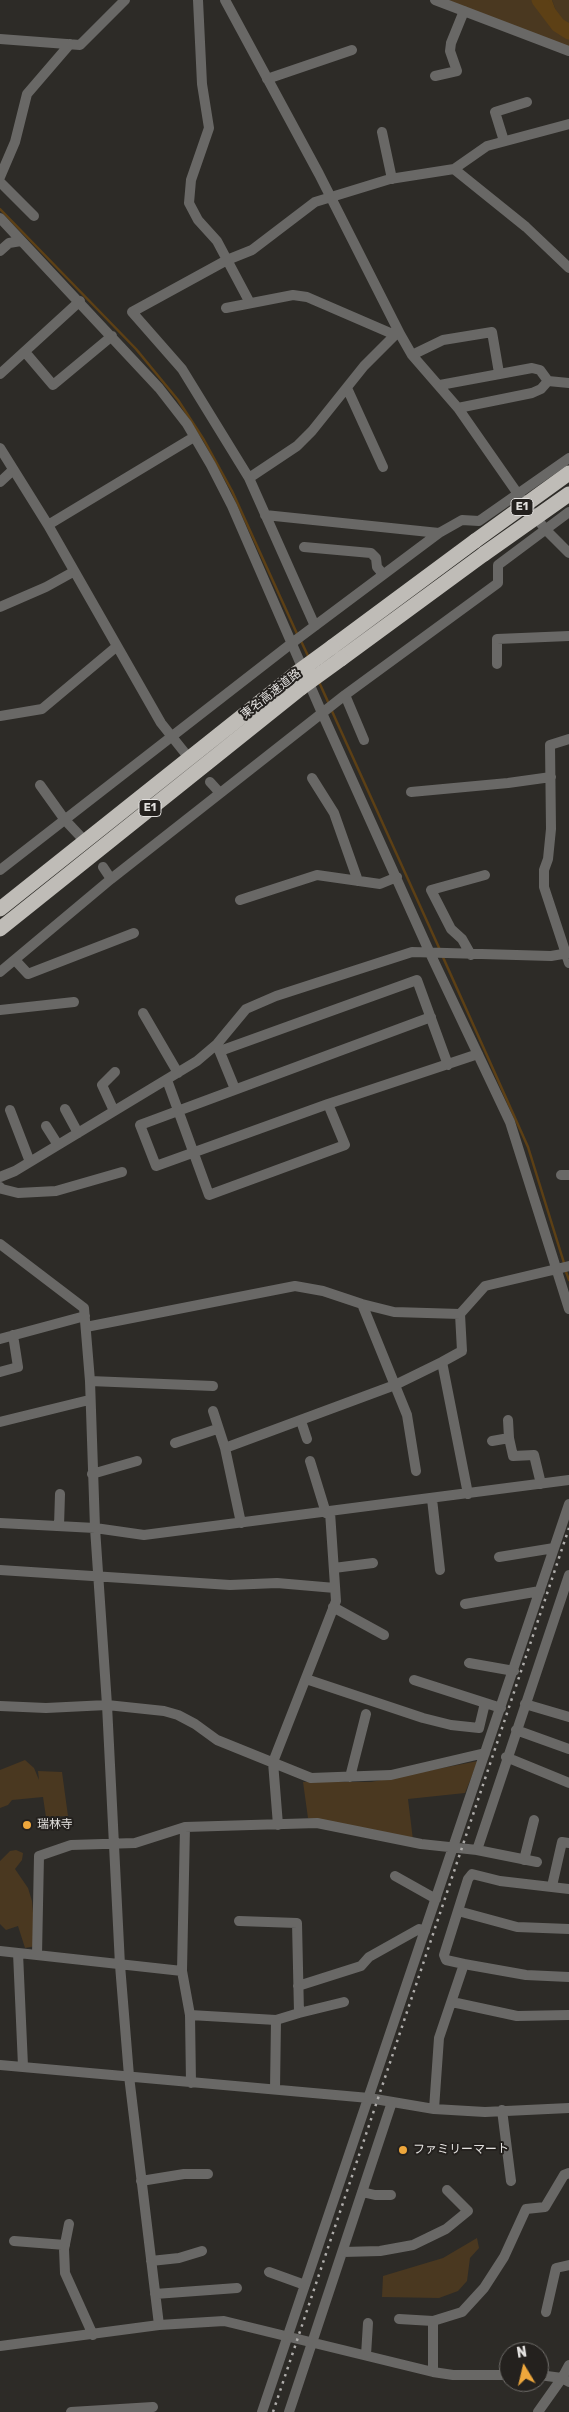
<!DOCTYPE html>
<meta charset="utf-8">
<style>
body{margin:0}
#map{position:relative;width:569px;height:2412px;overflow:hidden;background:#2d2b27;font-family:Rubik,sans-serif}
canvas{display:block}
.north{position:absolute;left:499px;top:2342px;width:50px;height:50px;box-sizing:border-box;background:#24211e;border:1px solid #706e6b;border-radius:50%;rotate:351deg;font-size:14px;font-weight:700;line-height:20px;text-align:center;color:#e3e1df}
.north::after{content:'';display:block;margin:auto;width:18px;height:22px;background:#eea73c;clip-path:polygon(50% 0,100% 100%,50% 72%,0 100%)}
</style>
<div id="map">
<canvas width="569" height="2412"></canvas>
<div class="north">N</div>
</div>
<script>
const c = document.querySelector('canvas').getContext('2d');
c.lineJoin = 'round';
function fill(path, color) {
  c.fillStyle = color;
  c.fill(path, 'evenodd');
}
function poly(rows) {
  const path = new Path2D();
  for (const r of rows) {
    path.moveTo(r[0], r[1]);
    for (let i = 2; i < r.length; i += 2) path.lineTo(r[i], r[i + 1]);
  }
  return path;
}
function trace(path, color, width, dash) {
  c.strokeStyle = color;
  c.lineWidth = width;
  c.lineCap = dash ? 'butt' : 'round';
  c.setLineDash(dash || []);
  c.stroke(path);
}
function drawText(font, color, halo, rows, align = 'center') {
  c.font = font + ' Rubik,"Noto Sans JP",sans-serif';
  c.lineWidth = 4;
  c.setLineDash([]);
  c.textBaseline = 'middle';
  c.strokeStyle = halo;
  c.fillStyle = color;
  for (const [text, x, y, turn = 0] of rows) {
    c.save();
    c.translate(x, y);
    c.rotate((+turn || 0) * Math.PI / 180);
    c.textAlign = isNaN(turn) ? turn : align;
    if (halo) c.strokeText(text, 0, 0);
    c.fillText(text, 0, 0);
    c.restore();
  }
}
const green = poly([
 [436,0,533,0,552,17,557,14,552,0,569,0,569,47],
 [25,1760,34,1768,39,1780,38,1771,62,1772,68,1816,46,1817,43,1797,12,1800,8,1805,0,1808,0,1770],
 [478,1761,465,1793,408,1799,413,1840,308,1818,303,1782,371,1782],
 [16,1850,23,1853,22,1860,15,1869,28,1888,32,1901,36,1946,25,1948,18,1926,6,1930,0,1924,0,1861,10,1851],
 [477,2238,479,2248,470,2258,467,2281,458,2291,439,2298,382,2297,383,2276,443,2258]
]);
const water = poly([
 [534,0,552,0,557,14,547,16]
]);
const stream = poly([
 [0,209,136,349,178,400,204,440,232,491,298,636],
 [301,641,309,658],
 [319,682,329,704],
 [331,709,440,950],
 [442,955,528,1147,564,1263],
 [565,1269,569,1280]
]);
const river = poly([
 [539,0,558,25,569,32]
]);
const minor = poly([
 [198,0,202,84,209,128,191,180,189,203,198,220,217,241,250,303],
 [225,0,319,174,400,334],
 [435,0,569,51],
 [0,39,80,45,125,0],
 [435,76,457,71,450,51,451,43,464,11],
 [267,79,352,50],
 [382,132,392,179],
 [504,141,495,112,527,102],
 [454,169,526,227,569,268],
 [0,177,15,142,27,94,70,44],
 [0,182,34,216],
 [0,218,159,388,187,424,211,465,232,506,322,713,429,951,510,1122,569,1309],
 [0,251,9,243,21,241],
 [226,308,293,295,307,297,395,335,400,334,412,355,458,408,518,494,545,529,569,553],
 [25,352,53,385,112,336],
 [412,355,443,340,492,332,499,373],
 [0,374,80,301],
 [440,385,532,368,540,370,548,381,569,383],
 [347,388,383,467],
 [458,408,532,393,541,389,548,381],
 [0,448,48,525,161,723,185,753],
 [249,478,182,369,132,312,227,260,252,250,315,202,390,179,454,169,487,146,569,124],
 [0,482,13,470],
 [265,515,439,533],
 [48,525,194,437],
 [304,547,371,553,376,558,377,567,383,574],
 [0,607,46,587,73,572],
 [315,626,249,478,297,446,312,431,364,366,395,335],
 [497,664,497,639,569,636],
 [345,695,364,740],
 [0,716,42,709,116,647],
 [569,739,550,745,551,829,548,859,544,870,544,887,569,963],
 [312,778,334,813,358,881],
 [210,782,220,793],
 [40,785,65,820,81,837],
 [411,792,508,783,551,777],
 [103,867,111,879],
 [0,870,292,643,439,533,462,520,479,521,569,458],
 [240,900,317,875,380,884,397,877],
 [471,955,462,939,451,929,431,890,485,875],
 [15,960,28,974,134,933],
 [0,972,111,879,345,695,498,583,498,565,569,512],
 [0,1010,74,1002],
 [143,1013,178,1073],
 [431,1017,140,1125,156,1166,328,1104,478,1054],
 [217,1045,235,1089],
 [220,1051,417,980,448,1065],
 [167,1080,209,1195,345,1145,328,1104],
 [65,1109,78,1133],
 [10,1110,30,1162],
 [114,1111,102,1085,115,1072],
 [46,1126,58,1145],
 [561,1175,569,1175],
 [0,1177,15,1171,197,1061,217,1044,246,1009,276,996,412,952,551,956,569,953],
 [0,1187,2,1189,18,1193,56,1191,122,1172],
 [0,1244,84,1308,90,1381,95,1528,107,1705,120,1965,129,2076,159,2325],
 [362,1304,407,1415,416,1471],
 [86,1327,295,1286,323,1291,362,1304,394,1312,460,1314,485,1286,569,1266],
 [0,1339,85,1316],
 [442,1362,468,1494],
 [0,1372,18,1367,13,1335],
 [90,1381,213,1386],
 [213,1411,225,1448,241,1523],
 [508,1420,509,1438],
 [301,1421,307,1439],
 [0,1422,89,1400],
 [492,1441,509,1438,513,1456,534,1455,541,1484],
 [175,1443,217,1429],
 [225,1448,395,1385,442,1362,462,1351,460,1314],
 [310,1461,326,1513],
 [92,1474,137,1461],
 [432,1499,440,1570],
 [0,1523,95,1528,144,1535,569,1480],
 [59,1526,60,1494],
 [499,1557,554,1548],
 [334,1568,373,1563],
 [0,1570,230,1585,277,1583,335,1588],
 [465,1604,540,1591],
 [333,1607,384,1635],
 [469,1663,514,1671],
 [306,1679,423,1718,451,1725,479,1728,485,1703],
 [414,1680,501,1708],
 [525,1704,569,1717],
 [0,1706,46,1708,107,1705,164,1711,178,1715,195,1724,217,1740,311,1778,391,1775,485,1753],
 [516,1730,569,1749],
 [506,1757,569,1783],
 [350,1777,366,1714],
 [278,1825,273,1762,336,1601,330,1512],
 [185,1827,182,1971,190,2015,191,2083],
 [477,1850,569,1575],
 [524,1860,534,1820],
 [395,1876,436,1899],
 [552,1886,562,1842,569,1843],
 [458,1911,517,1927,569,1929],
 [0,1951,182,1971],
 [18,1953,23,2066],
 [37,1955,39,1856,71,1845,135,1843,185,1827,317,1823,421,1844,477,1850,537,1862],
 [464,1964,446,1960,444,1955,468,1879,472,1874,500,1881,569,1889],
 [298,1986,361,1966,369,1957,419,1929,425,1931],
 [452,2002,517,2016,569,2015],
 [299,2013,344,2002],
 [190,2015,276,2020,299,2013,297,1923,239,1921],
 [0,2065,369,2098,434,2109,485,2112,569,2108],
 [275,2089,276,2020],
 [434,2109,439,2038,464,1964,526,1975,569,1977],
 [502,2110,511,2181],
 [141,2181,184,2174,208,2174],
 [362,2192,375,2195,391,2195],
 [69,2224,64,2249,65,2273,93,2335],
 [14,2241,65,2245],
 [343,2252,380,2251,413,2245,446,2229,468,2211,447,2190],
 [151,2261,179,2258,202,2251],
 [269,2272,305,2285],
 [155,2294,237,2288],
 [546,2312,556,2268,569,2265],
 [399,2319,433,2321],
 [0,2346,159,2325,224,2321,433,2372,453,2375,509,2375],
 [366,2355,368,2323],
 [433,2372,433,2321,462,2312,484,2288,504,2257,526,2209,545,2207,564,2175,569,2173],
 [539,2375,562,2378,569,2382],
 [71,2412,153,2407],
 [262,2412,569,1504],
 [289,2412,392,2102],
 [538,2412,562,2378,569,2365]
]);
const highway = poly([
 [332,647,475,541],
 [341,659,484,554],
 [0,909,295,674],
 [0,929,301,688]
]);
const rail = poly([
 [273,2412,569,1528]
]);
const highwayBridge = poly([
 [475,541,569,473],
 [484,554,569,494],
 [295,674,332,647],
 [301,688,341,659]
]);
const markers = [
 [27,1825,5,"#eea73c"],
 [403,2150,5,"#eea73c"]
];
const shields = [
 [522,507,22],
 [150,808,22]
];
const shieldNames = [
 ["E1",522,507],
 ["E1",150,808]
];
const streetNames = [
 ["東名高速道路",271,694,-38]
];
const poiNames = [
 ["瑞林寺",37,1825],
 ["ファミリーマート",413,2150]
];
fill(green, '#4a3820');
fill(water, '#5d4015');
trace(stream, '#5d4015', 2.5);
trace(river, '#5d4015', 15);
trace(minor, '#696866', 10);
trace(highway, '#bfbcb7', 15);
trace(rail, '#b0aeac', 2.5, [2.5, 5]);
trace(highwayBridge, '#bfbcb7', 15);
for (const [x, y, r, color] of markers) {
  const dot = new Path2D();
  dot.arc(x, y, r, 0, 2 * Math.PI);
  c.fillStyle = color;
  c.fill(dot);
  trace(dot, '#24211e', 2);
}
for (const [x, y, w] of shields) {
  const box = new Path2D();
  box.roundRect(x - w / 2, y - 8.5, w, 17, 4);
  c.fillStyle = '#24211e';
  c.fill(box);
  trace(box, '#e3e1df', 1);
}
drawText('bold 11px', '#e3e1df', null, shieldNames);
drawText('12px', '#e3e1df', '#24211e', streetNames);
drawText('12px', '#e3e1df', '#24211e', poiNames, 'left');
</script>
